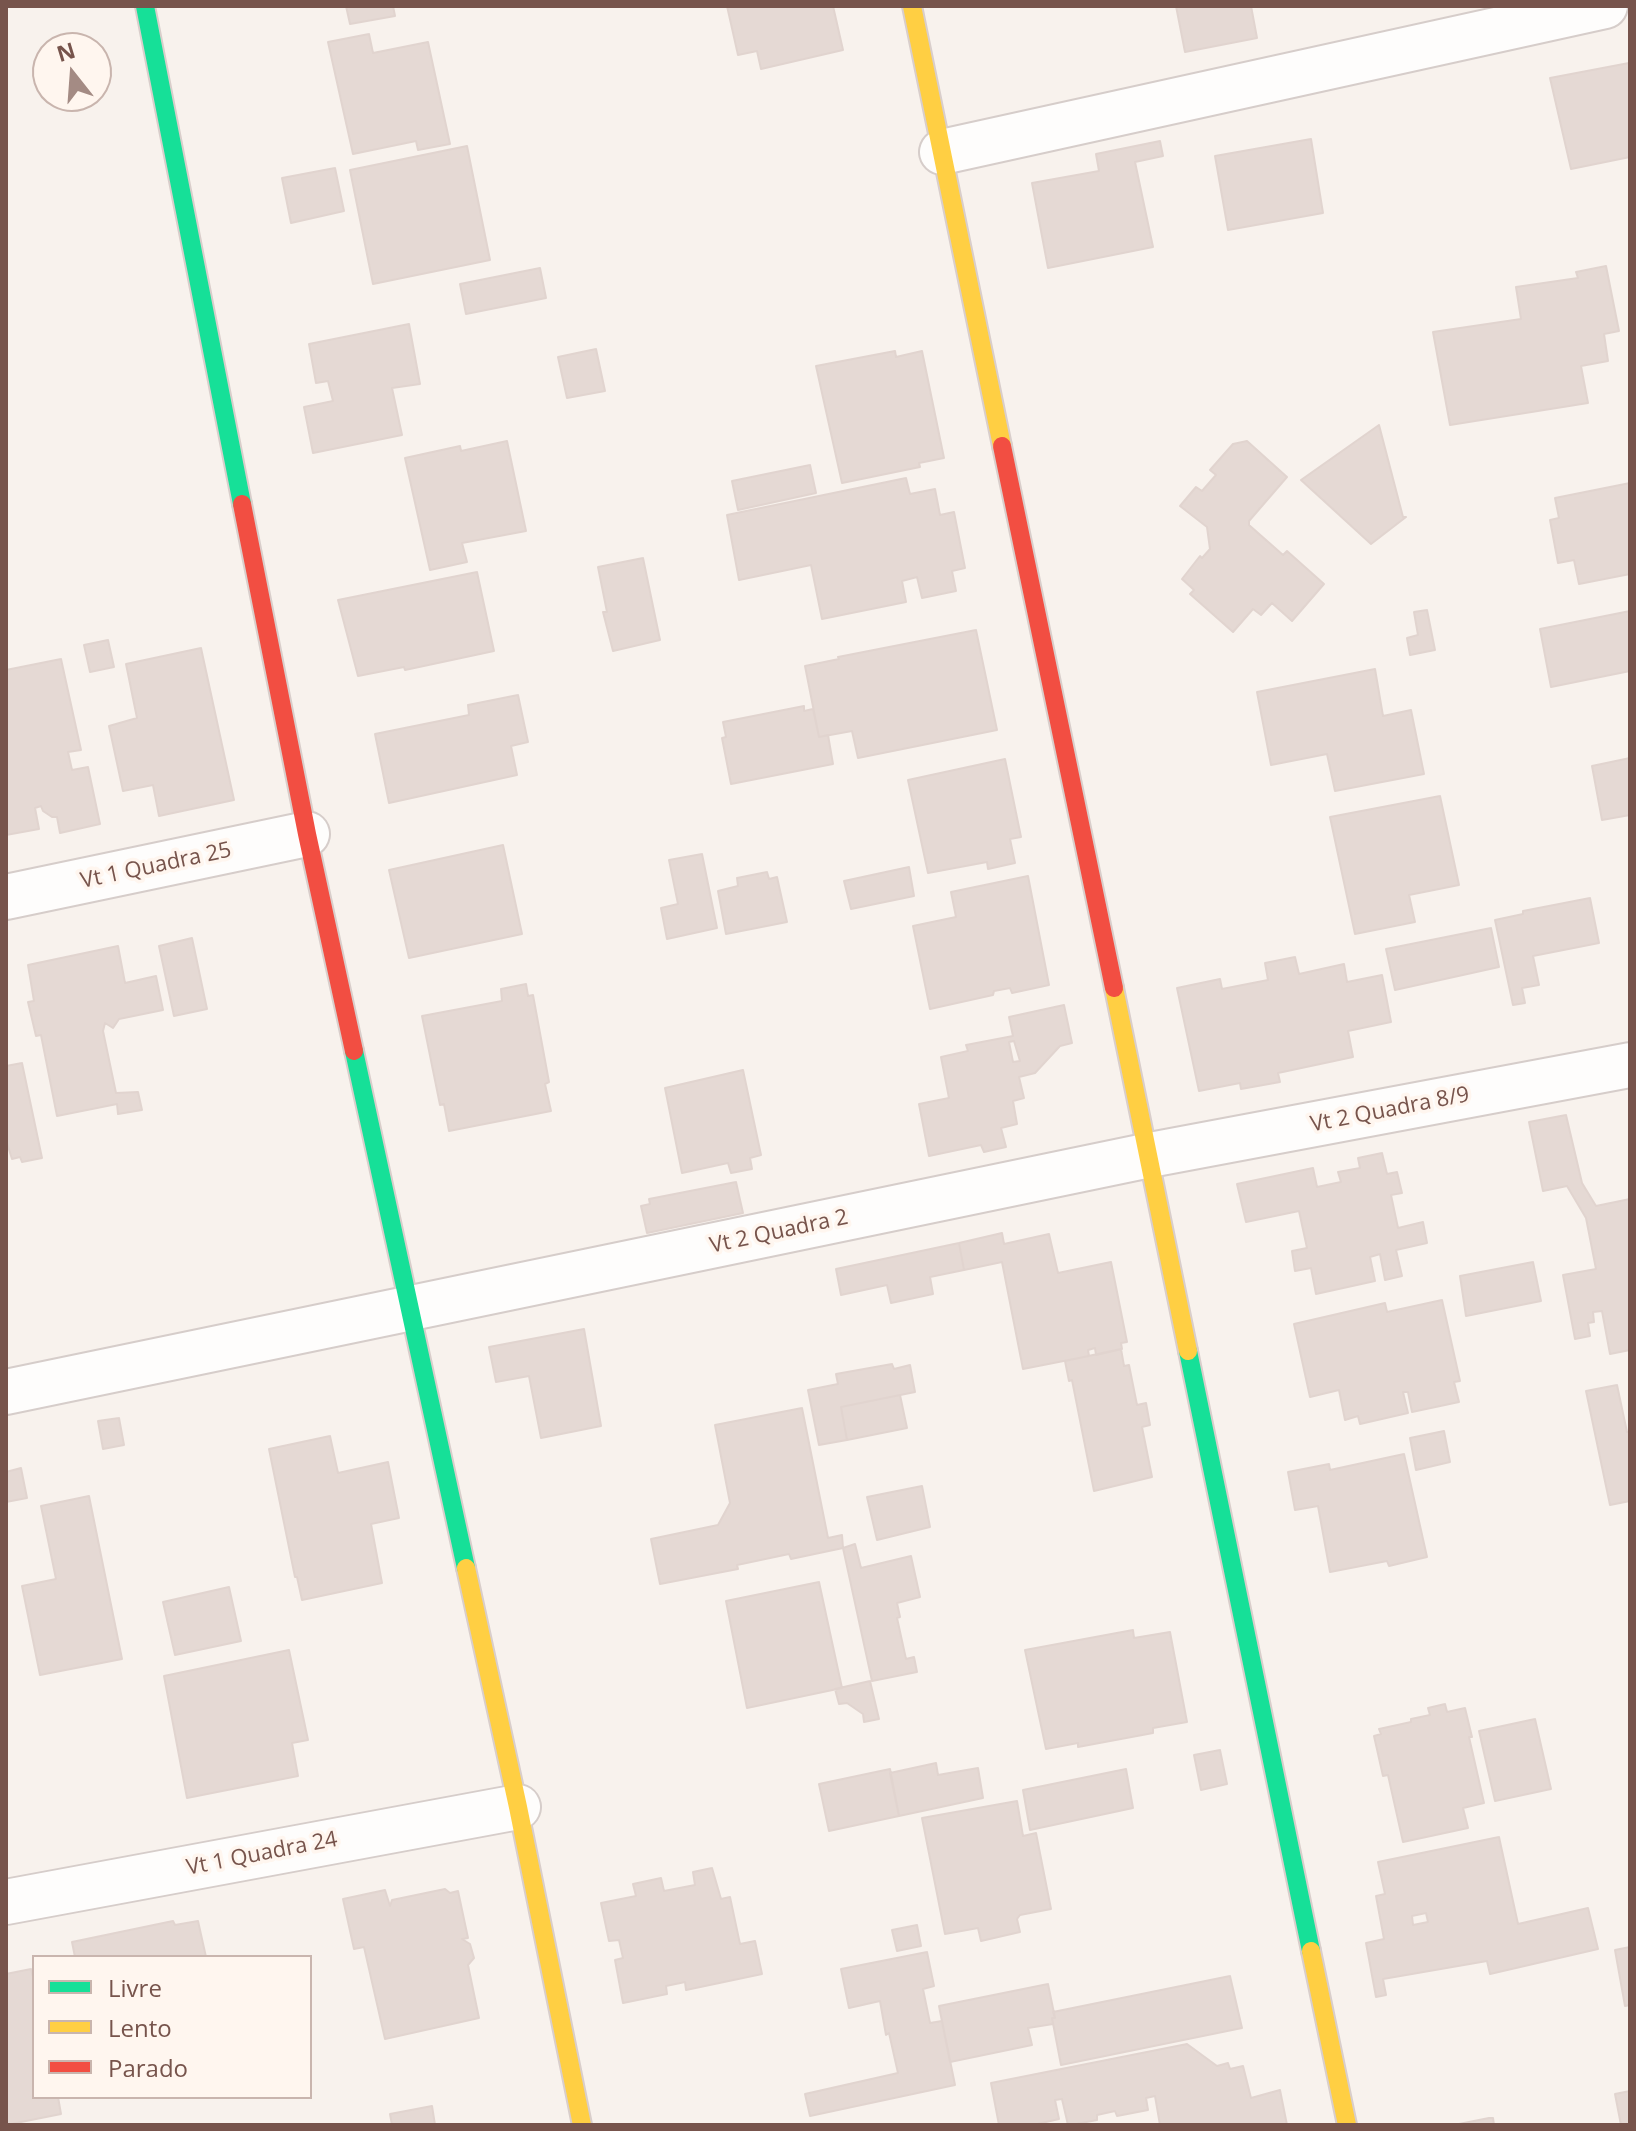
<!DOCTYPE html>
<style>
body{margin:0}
#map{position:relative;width:1636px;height:2131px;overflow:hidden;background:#f8f2ed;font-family:"Open Sans",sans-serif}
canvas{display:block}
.frame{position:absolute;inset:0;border:8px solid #77544c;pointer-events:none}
.legend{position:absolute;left:32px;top:1955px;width:280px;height:144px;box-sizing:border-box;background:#fff6ef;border:2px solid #c9b5ae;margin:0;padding:10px 14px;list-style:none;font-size:24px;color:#77544c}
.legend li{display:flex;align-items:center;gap:16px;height:40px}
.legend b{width:40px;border:2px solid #c9b5ae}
.north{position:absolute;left:32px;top:32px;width:80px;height:80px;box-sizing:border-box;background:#fff6ef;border:2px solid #c9b5ae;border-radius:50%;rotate:343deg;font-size:22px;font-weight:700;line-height:32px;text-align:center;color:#77544c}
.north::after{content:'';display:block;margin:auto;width:28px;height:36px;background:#a48b84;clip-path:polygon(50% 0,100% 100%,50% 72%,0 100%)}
</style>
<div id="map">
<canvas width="1636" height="2131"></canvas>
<div class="frame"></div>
<ul class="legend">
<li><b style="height:10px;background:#16e098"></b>Livre</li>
<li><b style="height:10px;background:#ffcf43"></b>Lento</li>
<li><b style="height:10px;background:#f24e42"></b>Parado</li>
</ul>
<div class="north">N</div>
</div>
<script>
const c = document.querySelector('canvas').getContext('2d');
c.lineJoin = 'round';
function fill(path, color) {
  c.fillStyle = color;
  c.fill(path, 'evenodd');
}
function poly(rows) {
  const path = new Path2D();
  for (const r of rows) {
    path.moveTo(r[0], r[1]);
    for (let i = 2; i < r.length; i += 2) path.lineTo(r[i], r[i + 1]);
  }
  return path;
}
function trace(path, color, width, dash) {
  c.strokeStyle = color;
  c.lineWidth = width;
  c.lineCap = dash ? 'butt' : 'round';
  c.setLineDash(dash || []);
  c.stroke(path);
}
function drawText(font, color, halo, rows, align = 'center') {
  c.font = font + ' "Open Sans",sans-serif';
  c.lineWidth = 7;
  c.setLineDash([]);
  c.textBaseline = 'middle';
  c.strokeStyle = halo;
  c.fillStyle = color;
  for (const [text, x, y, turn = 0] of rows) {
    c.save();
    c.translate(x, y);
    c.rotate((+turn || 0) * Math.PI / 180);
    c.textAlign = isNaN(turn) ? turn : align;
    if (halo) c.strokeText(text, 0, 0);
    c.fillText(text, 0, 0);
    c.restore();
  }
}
const building = poly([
 [346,6,393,6,395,16,350,24,346,6],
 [727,6,833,6,843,50,761,69,757,51,738,55,727,6],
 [1176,6,1251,6,1257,38,1185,52,1176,6],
 [369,34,373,53,428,42,450,144,418,150,416,141,353,154,328,42,369,34],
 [1629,63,1630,157,1571,169,1550,78,1629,63],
 [1311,139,1323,213,1228,230,1215,156,1311,139],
 [1160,141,1163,156,1135,162,1153,247,1048,268,1032,183,1099,171,1096,154,1160,141],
 [467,146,490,260,373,284,350,170,467,146],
 [335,168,344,211,291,223,282,178,335,168],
 [1606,266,1619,331,1604,334,1608,361,1581,366,1588,403,1450,425,1433,332,1521,319,1516,287,1578,278,1576,272,1606,266],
 [540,268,546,298,466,314,460,284,540,268],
 [409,324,420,384,392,388,402,435,313,453,304,407,333,401,328,381,316,383,309,344,409,324],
 [596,349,605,391,567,398,558,357,596,349],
 [895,351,896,357,922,351,944,458,919,463,920,467,842,483,816,366,895,351],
 [1379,425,1403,517,1406,517,1371,544,1301,480,1379,425],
 [507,441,526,531,462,543,467,562,430,570,405,458,460,446,461,451,507,441],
 [1247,441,1287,477,1249,521,1249,525,1283,555,1287,551,1324,584,1292,621,1272,603,1261,615,1253,609,1233,632,1190,594,1194,590,1182,579,1200,556,1202,558,1210,549,1207,527,1180,506,1196,487,1202,491,1216,475,1210,470,1233,444,1247,441],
 [810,465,816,493,738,510,732,481,810,465],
 [906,478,910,494,935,489,940,515,954,512,965,568,952,571,956,591,922,598,917,577,902,581,906,602,822,619,811,565,739,580,727,515,906,478],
 [1630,483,1630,574,1579,584,1574,560,1558,563,1550,520,1559,518,1555,498,1630,483],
 [643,558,660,640,613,651,603,612,607,612,598,567,643,558],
 [477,572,494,651,405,670,404,667,358,676,338,600,477,572],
 [1427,610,1435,650,1410,655,1407,638,1418,635,1414,612,1427,610],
 [1630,611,1630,671,1551,687,1540,629,1630,611],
 [976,630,997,730,858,758,852,731,819,737,805,666,839,659,838,657,976,630],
 [108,640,114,667,90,672,84,645,108,640],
 [201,648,234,800,159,816,153,785,123,791,109,726,137,718,126,664,201,648],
 [61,659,81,750,68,752,72,770,88,767,100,824,60,833,57,817,52,817,43,811,41,806,35,808,39,829,6,835,6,670,61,659],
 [1375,669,1383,716,1411,710,1424,774,1335,791,1327,754,1271,765,1257,692,1375,669],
 [518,695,528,742,511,746,517,775,389,803,375,734,469,715,468,705,518,695],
 [804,706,804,711,813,709,819,737,828,735,833,764,731,784,722,738,726,737,723,722,804,706],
 [1630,758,1630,815,1602,820,1592,766,1630,758],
 [1005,759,1021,837,1010,839,1015,863,988,869,987,862,928,873,908,780,1005,759],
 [1440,796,1459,885,1409,895,1415,922,1355,934,1330,817,1440,796],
 [503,845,522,934,409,958,389,870,503,845],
 [702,854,717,928,667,939,661,908,678,904,669,860,702,854],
 [909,867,914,896,851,909,844,881,909,867],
 [767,872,769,879,777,877,787,922,726,934,718,891,738,886,737,878,767,872],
 [1028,876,1049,985,1012,993,1010,988,994,991,993,995,930,1009,913,926,956,917,951,892,1028,876],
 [1590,898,1599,943,1533,956,1539,985,1522,988,1525,1003,1513,1005,1495,920,1523,914,1523,911,1590,898],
 [1491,928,1499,967,1395,990,1386,949,1491,928],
 [192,938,207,1009,174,1016,159,946,192,938],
 [118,946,125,983,156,976,163,1010,119,1019,113,1028,105,1023,103,1031,116,1093,138,1092,142,1110,118,1114,117,1104,57,1116,41,1035,36,1036,28,1002,34,1001,28,965,118,946],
 [1295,957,1299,974,1344,964,1347,982,1382,975,1391,1022,1348,1031,1353,1057,1278,1073,1280,1082,1241,1089,1240,1083,1199,1091,1177,988,1220,979,1222,989,1268,980,1265,963,1295,957],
 [526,984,528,996,533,995,549,1082,545,1084,551,1111,449,1131,444,1104,440,1105,422,1016,502,1001,501,989,526,984],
 [1064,1005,1072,1043,1060,1046,1035,1073,1019,1077,1024,1098,1013,1101,1017,1124,1001,1128,1006,1147,984,1152,981,1145,929,1156,919,1104,949,1098,941,1057,968,1051,966,1045,1013,1036,1009,1017,1064,1005],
 [1014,1041,1020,1061,1013,1062,1009,1042,1014,1041],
 [22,1063,42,1158,22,1162,20,1157,12,1159,6,1140,6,1066,22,1063],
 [743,1070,761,1155,750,1158,752,1169,731,1173,728,1163,682,1173,665,1088,743,1070],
 [1566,1115,1582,1183,1596,1206,1630,1199,1630,1350,1610,1354,1602,1311,1593,1312,1594,1322,1588,1323,1590,1336,1575,1339,1563,1275,1596,1269,1586,1218,1567,1186,1543,1191,1529,1122,1566,1115],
 [1382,1153,1387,1174,1397,1172,1402,1193,1391,1195,1398,1228,1423,1222,1427,1243,1396,1250,1402,1276,1385,1280,1380,1254,1370,1257,1375,1281,1316,1294,1311,1268,1295,1271,1292,1251,1307,1248,1299,1211,1246,1222,1237,1184,1313,1168,1317,1187,1341,1182,1338,1172,1360,1168,1358,1158,1382,1153],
 [736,1182,743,1213,647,1233,641,1206,650,1204,649,1199,736,1182],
 [1002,1233,1004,1244,1049,1234,1058,1273,1111,1262,1127,1342,1121,1343,1122,1349,1096,1355,1095,1348,1088,1350,1089,1356,1023,1369,1002,1262,964,1270,959,1243,1002,1233],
 [959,1243,964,1270,930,1277,933,1294,891,1303,887,1285,841,1295,836,1269,959,1243],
 [1533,1262,1541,1301,1466,1316,1460,1276,1533,1262],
 [1442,1300,1460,1381,1454,1382,1459,1402,1412,1412,1408,1392,1403,1392,1408,1413,1360,1424,1358,1416,1345,1420,1339,1390,1310,1397,1294,1324,1385,1303,1387,1312,1442,1300],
 [584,1329,601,1426,541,1438,529,1376,496,1382,489,1347,584,1329],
 [1121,1349,1124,1366,1129,1365,1137,1405,1146,1403,1150,1425,1142,1427,1152,1477,1094,1491,1072,1380,1069,1381,1065,1361,1121,1349],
 [892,1364,894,1369,910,1365,915,1392,841,1407,847,1440,819,1445,808,1390,838,1384,836,1374,892,1364],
 [1617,1385,1627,1432,1630,1432,1630,1501,1610,1505,1586,1391,1617,1385],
 [900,1395,907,1428,847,1440,841,1407,900,1395],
 [802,1408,828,1538,842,1535,843,1548,791,1559,789,1554,737,1565,738,1569,660,1584,651,1539,718,1525,730,1503,715,1425,802,1408],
 [119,1418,124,1445,103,1449,98,1421,119,1418],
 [1444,1431,1450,1462,1416,1470,1410,1438,1444,1431],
 [330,1436,338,1473,388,1462,399,1518,371,1524,382,1583,302,1600,297,1577,295,1577,269,1449,330,1436],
 [1404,1454,1427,1557,1389,1566,1387,1561,1330,1572,1318,1506,1295,1510,1288,1472,1329,1464,1330,1470,1404,1454],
 [21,1468,27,1498,6,1502,6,1472,21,1468],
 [922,1486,930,1527,877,1540,867,1497,922,1486],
 [89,1496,122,1659,40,1675,22,1586,56,1579,41,1506,89,1496],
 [855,1544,861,1568,911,1556,920,1597,897,1603,900,1617,897,1618,906,1659,914,1657,917,1672,872,1681,843,1548,855,1544],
 [819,1582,842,1688,747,1708,726,1601,819,1582],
 [229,1587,241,1641,175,1655,163,1602,229,1587],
 [1133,1630,1134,1638,1170,1632,1187,1722,1153,1728,1153,1733,1078,1747,1078,1743,1046,1749,1025,1650,1133,1630],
 [289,1650,308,1740,292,1743,298,1776,187,1798,164,1676,289,1650],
 [870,1681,879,1719,864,1722,863,1714,847,1703,839,1704,835,1689,870,1681],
 [1445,1704,1447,1712,1465,1708,1472,1737,1469,1737,1484,1803,1463,1808,1468,1828,1403,1842,1388,1775,1383,1776,1374,1736,1381,1734,1379,1729,1411,1722,1411,1719,1430,1715,1428,1708,1445,1704],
 [1535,1719,1551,1789,1495,1801,1479,1731,1535,1719],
 [1220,1750,1227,1784,1201,1790,1194,1755,1220,1750],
 [936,1763,938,1775,978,1768,983,1798,899,1816,890,1773,936,1763],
 [890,1769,899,1816,829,1831,819,1784,890,1769],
 [1126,1769,1133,1808,1030,1830,1023,1790,1126,1769],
 [1017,1801,1023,1836,1036,1833,1051,1909,1020,1915,1017,1919,1020,1932,981,1941,978,1928,945,1934,922,1818,1017,1801],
 [1499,1837,1518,1924,1588,1908,1598,1949,1490,1974,1487,1961,1383,1979,1386,1995,1376,1997,1366,1943,1384,1939,1376,1896,1385,1894,1378,1862,1499,1837],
 [1426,1913,1428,1922,1413,1925,1412,1916,1426,1913],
 [712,1868,721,1899,730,1897,740,1944,755,1941,762,1974,686,1990,685,1982,666,1986,667,1994,623,2003,615,1960,623,1958,619,1940,609,1941,601,1903,636,1896,633,1884,661,1878,664,1891,695,1885,693,1872,712,1868],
 [445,1889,450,1893,458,1891,468,1938,462,1939,470,1944,474,1958,468,1965,479,2018,385,2039,364,1947,354,1949,343,1899,385,1890,390,1906,392,1900,445,1889],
 [173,1921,175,1925,198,1921,206,1957,75,1957,72,1942,173,1921],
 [917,1925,921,1946,897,1951,892,1930,917,1925],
 [1630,1947,1630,2005,1625,2006,1615,1950,1630,1947],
 [927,1952,934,1986,923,1989,930,2023,942,2021,955,2085,810,2116,805,2094,898,2073,889,2033,886,2035,880,2001,849,2008,841,1969,927,1952],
 [31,1969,34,1981,34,2097,58,2097,61,2114,6,2125,6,1974,31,1969],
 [1230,1976,1242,2028,1061,2065,1052,2018,1055,2018,1053,2012,1230,1976],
 [1048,1984,1055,2018,1052,2018,1053,2024,1028,2028,1032,2045,950,2062,939,2006,1048,1984],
 [1187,2044,1217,2066,1228,2063,1230,2069,1243,2066,1251,2098,1280,2090,1287,2125,1160,2125,1155,2096,1146,2098,1148,2110,1117,2116,1115,2111,1097,2115,1097,2120,1071,2125,1068,2125,1062,2099,1055,2100,1059,2119,1033,2125,999,2125,991,2083,1187,2044],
 [1630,2091,1630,2125,1621,2125,1615,2094,1630,2091],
 [432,2106,435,2125,392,2125,390,2114,432,2106],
 [1489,2118,1493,2118,1494,2125,1454,2125,1489,2118]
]);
const street = poly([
 [942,152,1605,6],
 [6,897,307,834],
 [6,1392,1150,1155,1630,1065],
 [6,1902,518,1807]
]);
const fast = poly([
 [145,6,242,504],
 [354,1051,466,1568],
 [1188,1351,1311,1951]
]);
const slow = poly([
 [912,6,1002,446],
 [1114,988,1188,1351],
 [466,1568,518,1807,582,2125],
 [1311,1951,1347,2125]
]);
const jam = poly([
 [1002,446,1114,988],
 [242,504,307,834,354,1051]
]);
const streetNames = [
 ["Vt 1 Quadra 25",156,866,-12],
 ["Vt 2 Quadra 8/9",1390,1110,-11],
 ["Vt 2 Quadra 2",779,1232,-12],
 ["Vt 1 Quadra 24",262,1854,-11]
];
fill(building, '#e5d9d4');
trace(building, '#e1d4cf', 2);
trace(street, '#d6cdca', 48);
trace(fast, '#d9cecb', 22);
trace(slow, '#d9cecb', 22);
trace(jam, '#d9cecb', 22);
trace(street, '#fefdfc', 44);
trace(fast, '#16e098', 18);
trace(slow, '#ffcf43', 18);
trace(jam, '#f24e42', 18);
drawText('22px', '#77544c', '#fff6ef', streetNames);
</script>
